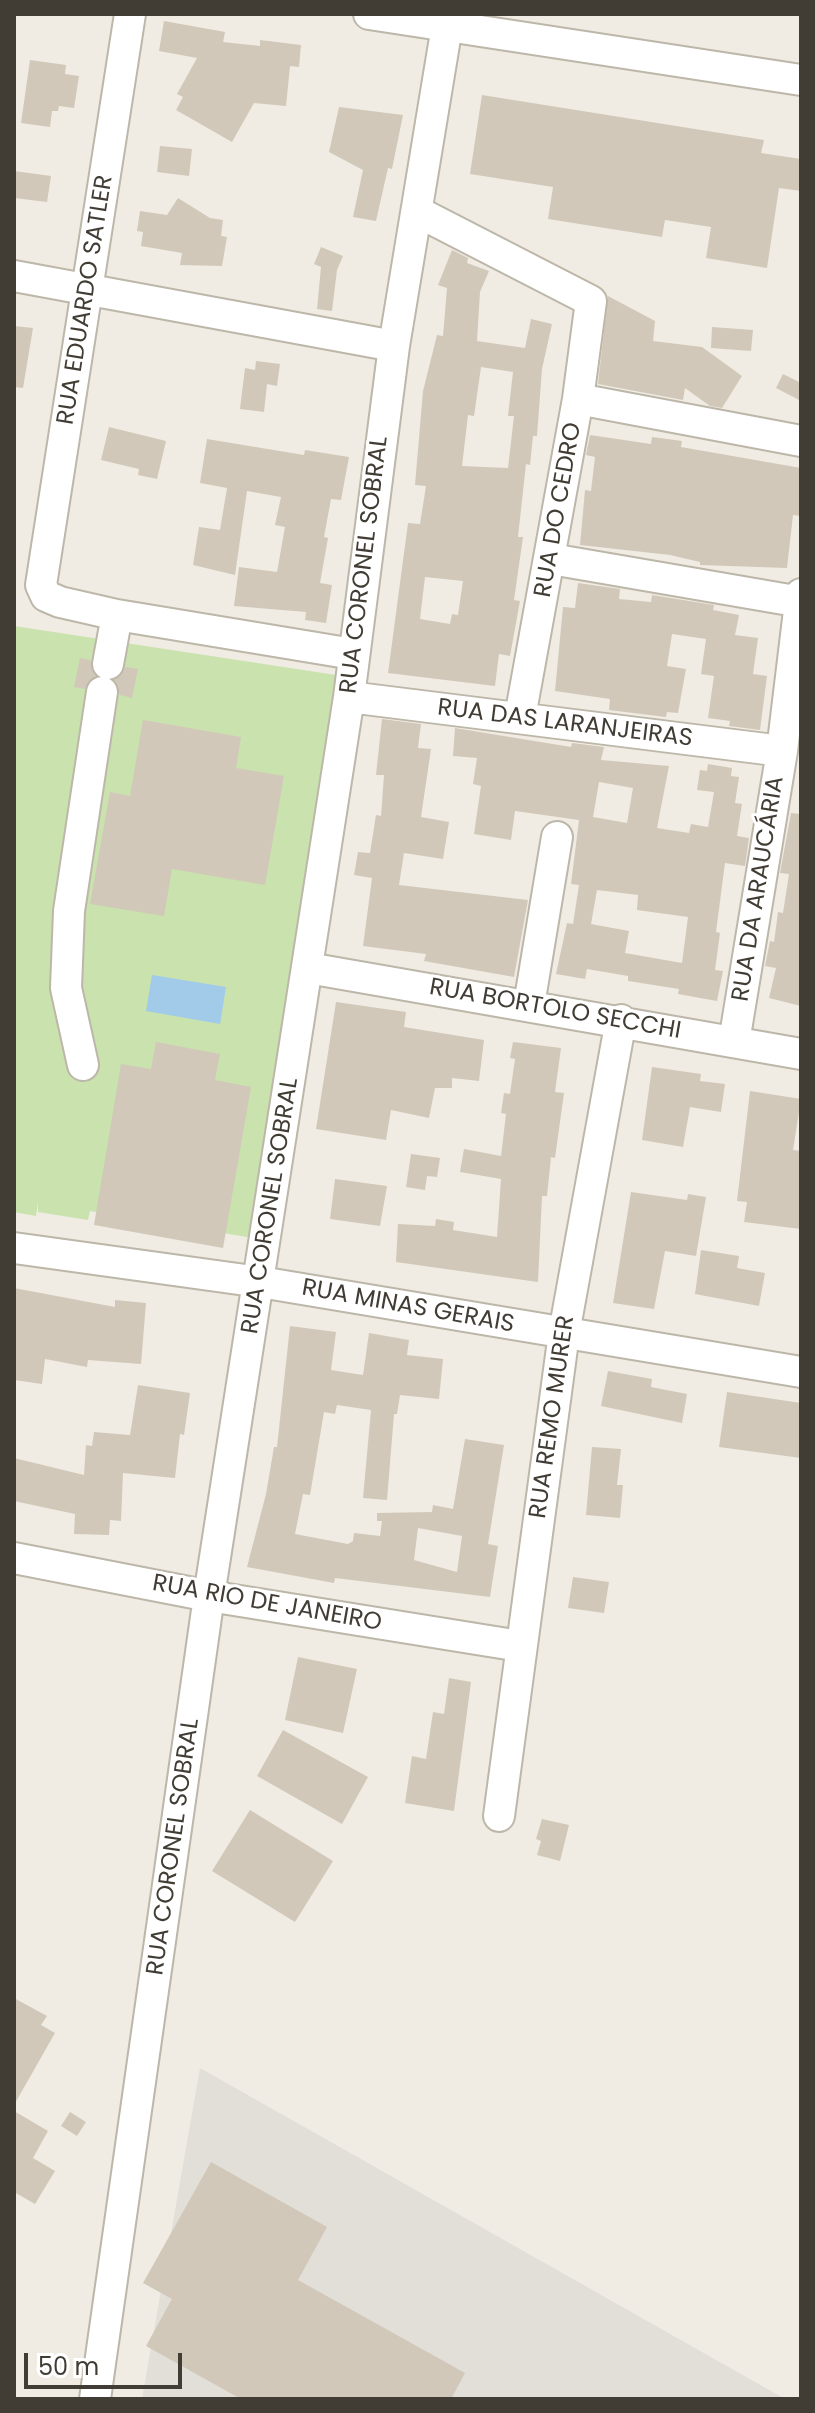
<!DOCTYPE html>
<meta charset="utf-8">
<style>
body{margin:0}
#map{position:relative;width:815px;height:2413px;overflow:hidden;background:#f0ece3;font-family:Poppins,sans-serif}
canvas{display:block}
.frame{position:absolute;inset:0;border:16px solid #413c34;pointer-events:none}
.scale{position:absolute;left:24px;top:2353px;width:158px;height:36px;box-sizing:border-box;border:4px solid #413c34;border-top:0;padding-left:10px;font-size:24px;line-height:28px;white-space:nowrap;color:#413c34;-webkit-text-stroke:6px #fff;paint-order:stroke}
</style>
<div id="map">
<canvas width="815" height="2413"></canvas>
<div class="frame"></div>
<div class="scale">50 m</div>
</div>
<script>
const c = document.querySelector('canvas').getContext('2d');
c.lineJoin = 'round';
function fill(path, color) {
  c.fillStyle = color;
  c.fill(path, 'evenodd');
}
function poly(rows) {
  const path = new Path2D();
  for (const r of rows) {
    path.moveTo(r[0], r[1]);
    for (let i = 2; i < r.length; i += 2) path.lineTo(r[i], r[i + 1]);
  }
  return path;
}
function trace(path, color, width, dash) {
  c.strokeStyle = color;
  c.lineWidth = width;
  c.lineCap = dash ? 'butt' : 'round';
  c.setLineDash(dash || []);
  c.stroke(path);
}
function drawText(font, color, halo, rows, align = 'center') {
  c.font = font + ' Poppins,sans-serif';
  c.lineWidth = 6;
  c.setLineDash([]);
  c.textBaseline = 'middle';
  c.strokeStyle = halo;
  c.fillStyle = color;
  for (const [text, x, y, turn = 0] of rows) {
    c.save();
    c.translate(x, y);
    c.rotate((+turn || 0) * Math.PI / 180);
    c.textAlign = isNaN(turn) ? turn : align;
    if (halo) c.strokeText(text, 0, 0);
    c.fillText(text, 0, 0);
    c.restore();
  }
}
const industrial = poly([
 [200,2068,785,2399,142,2399]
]);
const green = poly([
 [14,626,336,675,281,1075,253,1238,90,1211,88,1220,38,1212,38,1202,36,1216,14,1212]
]);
const water = poly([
 [152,975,226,987,220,1024,146,1011]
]);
const building = poly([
 [164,21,225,32,223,42,260,46,260,40,301,45,299,67,290,66,286,106,254,103,232,142,176,110,183,97,177,94,197,58,159,51],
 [30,60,66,65,65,74,79,76,74,108,59,106,58,111,52,111,50,127,21,123],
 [482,95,764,140,761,153,801,159,801,191,779,188,767,268,706,258,711,227,665,220,662,237,548,219,553,187,470,174],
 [339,107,403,115,392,169,388,168,376,221,353,217,363,170,329,152],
 [160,146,192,149,189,176,157,172],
 [14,171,51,176,47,202,14,198],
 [178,198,210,218,223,220,221,236,227,237,222,266,180,265,182,253,141,246,143,232,137,231,140,211,167,215],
 [321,247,343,256,337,270,332,311,317,309,321,267,314,264],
 [452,250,468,258,467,263,489,271,480,292,477,341,525,348,531,319,552,324,542,369,537,436,533,436,530,465,526,464,518,537,523,537,514,600,520,601,510,656,499,654,495,686,388,673,408,523,420,524,426,486,415,485,423,391,437,335,443,336,447,288,438,285],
 [481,367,513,372,508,416,514,416,508,468,462,466,468,415,474,416],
 [425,577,463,581,458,615,452,614,450,624,420,619],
 [608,296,655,321,653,341,702,347,742,376,722,408,710,406,685,388,683,400,598,384],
 [14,326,33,328,23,388,14,387],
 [712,327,753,330,751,351,711,348],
 [256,361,280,364,277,386,267,384,264,412,240,409,245,368,255,370],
 [783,374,801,383,801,401,776,388],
 [109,427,166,441,157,479,138,475,139,469,101,460],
 [590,435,651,444,652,437,682,441,681,447,801,468,801,516,793,515,787,568,700,565,700,562,670,555,580,545,585,490,591,491,595,457,586,455],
 [207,439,304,455,305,450,349,457,341,500,331,499,324,537,328,538,320,583,332,585,326,623,305,620,306,612,234,606,239,567,277,572,285,527,275,525,281,497,247,491,235,575,193,565,199,527,220,530,227,488,200,483],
 [578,583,620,589,619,599,651,602,652,595,714,605,713,610,739,615,735,635,758,638,753,674,767,676,760,730,729,726,730,721,708,718,714,676,701,674,706,639,672,634,667,666,686,669,678,713,667,712,666,717,609,710,610,699,555,691,563,607,575,608],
 [80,658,90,660,95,676,84,689,74,687],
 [126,667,138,669,132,698,120,695,115,680],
 [382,719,421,724,418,748,431,749,421,817,449,822,443,859,404,853,399,885,528,900,514,977,424,961,426,954,363,946,372,878,354,875,358,852,370,853,376,815,381,816,384,775,376,775],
 [143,720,241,737,236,768,284,776,265,885,172,869,164,916,90,904,110,792,130,796],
 [455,728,571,747,572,743,604,747,601,760,669,766,657,828,689,833,691,824,708,827,714,792,697,790,700,770,707,771,708,764,732,768,731,776,739,777,735,803,742,804,737,836,749,838,745,866,725,863,716,932,720,933,715,970,723,971,717,1001,678,994,679,989,628,981,628,976,587,969,585,979,556,974,567,923,573,924,579,885,571,884,579,820,515,811,511,840,474,834,481,786,473,784,477,758,453,756],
 [599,782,633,788,627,823,593,817],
 [597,890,638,895,637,910,688,917,682,963,625,953,629,931,591,924],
 [791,813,801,814,801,1006,769,998,776,968,765,966,770,941,774,942,778,912,783,913,789,874,780,873],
 [336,1002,406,1012,404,1027,484,1040,479,1081,452,1078,452,1088,435,1088,429,1118,391,1110,386,1140,316,1129],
 [156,1042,220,1054,215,1080,251,1087,223,1248,94,1225,121,1064,151,1069],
 [513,1042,561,1048,555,1092,564,1093,555,1158,551,1157,547,1196,542,1196,538,1282,396,1262,398,1224,435,1226,436,1219,454,1222,453,1230,497,1237,501,1179,460,1172,464,1149,501,1156,506,1114,501,1113,504,1093,510,1094,515,1059,510,1058],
 [652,1067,701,1074,700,1081,725,1084,721,1112,690,1107,683,1147,642,1140],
 [750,1091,801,1099,793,1150,801,1151,801,1229,744,1222,747,1202,737,1201],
 [411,1154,440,1158,437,1177,427,1176,425,1190,406,1187],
 [335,1179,387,1186,380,1226,330,1219],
 [631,1192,687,1200,688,1194,706,1197,696,1256,665,1251,654,1309,613,1303],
 [701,1250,739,1256,737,1268,765,1273,759,1306,695,1294],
 [14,1288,115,1307,115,1300,146,1303,141,1364,88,1360,87,1367,45,1359,42,1384,14,1380],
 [290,1326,336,1332,331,1370,363,1375,369,1333,409,1340,407,1355,443,1359,439,1399,400,1395,397,1414,394,1414,387,1500,363,1498,371,1410,337,1405,335,1414,324,1412,310,1495,303,1494,295,1534,348,1544,353,1541,354,1533,380,1536,382,1521,377,1521,377,1513,432,1512,433,1505,453,1509,465,1439,504,1445,488,1544,498,1546,490,1597,335,1578,334,1583,247,1567,266,1494,274,1447,277,1447],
 [418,1528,462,1536,457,1572,414,1560],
 [608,1371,652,1379,651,1387,687,1394,682,1423,601,1406],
 [138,1385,190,1393,184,1435,180,1434,175,1478,123,1473,121,1521,110,1520,109,1535,74,1534,75,1514,14,1501,14,1458,84,1475,86,1445,92,1446,94,1432,130,1435],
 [727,1392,801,1403,801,1458,719,1447],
 [592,1447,621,1449,617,1485,623,1485,620,1518,586,1515],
 [573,1577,609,1582,604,1613,568,1608],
 [298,1657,357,1669,343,1733,285,1720],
 [449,1678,471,1682,454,1811,405,1803,412,1756,426,1759,433,1712,444,1714],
 [283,1730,368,1777,342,1824,257,1776],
 [250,1810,333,1861,295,1922,212,1871],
 [542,1819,569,1825,560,1861,537,1855,541,1841,536,1839],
 [14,1998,47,2016,41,2025,55,2033,14,2105],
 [14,2111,48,2131,33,2158,55,2171,35,2204,14,2192],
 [70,2112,86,2122,77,2136,61,2126],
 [211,2162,327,2227,298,2280,465,2373,451,2399,241,2399,146,2346,172,2299,143,2283]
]);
const minor = poly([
 [130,14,41,585,46,596,60,602,117,615,353,654],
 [369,14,801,80],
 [418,212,591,301,578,399,520,717],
 [14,276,394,346],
 [578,399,801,441],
 [551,559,801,602],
 [108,664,117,615],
 [349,697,782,751],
 [308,968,801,1054],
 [529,1005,557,837],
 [734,1042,782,751,801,594],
 [83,1065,66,988,69,911,102,692],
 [14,1248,260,1282,801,1372],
 [14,1558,209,1596,520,1646],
 [499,1816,564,1333,621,1020],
 [95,2399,209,1596,349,697,394,346,449,14]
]);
const streetNames = [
 ["RUA EDUARDO SATLER",86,300,-81],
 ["RUA DO CEDRO",559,510,-80],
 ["RUA CORONEL SOBRAL",365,565,-83],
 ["RUA DAS LARANJEIRAS",565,724,7],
 ["RUA DA ARAUCÁRIA",759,889,-81],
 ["RUA BORTOLO SECCHI",555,1010,10],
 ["RUA CORONEL SOBRAL",271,1206,-81],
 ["RUA MINAS GERAIS",408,1307,10],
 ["RUA REMO MURER",553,1417,-82],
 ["RUA RIO DE JANEIRO",267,1604,10],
 ["RUA CORONEL SOBRAL",174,1847,-82]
];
fill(industrial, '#e2ded8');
fill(green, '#c9e2ae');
fill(water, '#a2cbea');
fill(building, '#d1c8b9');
trace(minor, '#bdb7a9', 34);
trace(minor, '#fff', 30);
drawText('24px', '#413c34', '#fff', streetNames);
</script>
